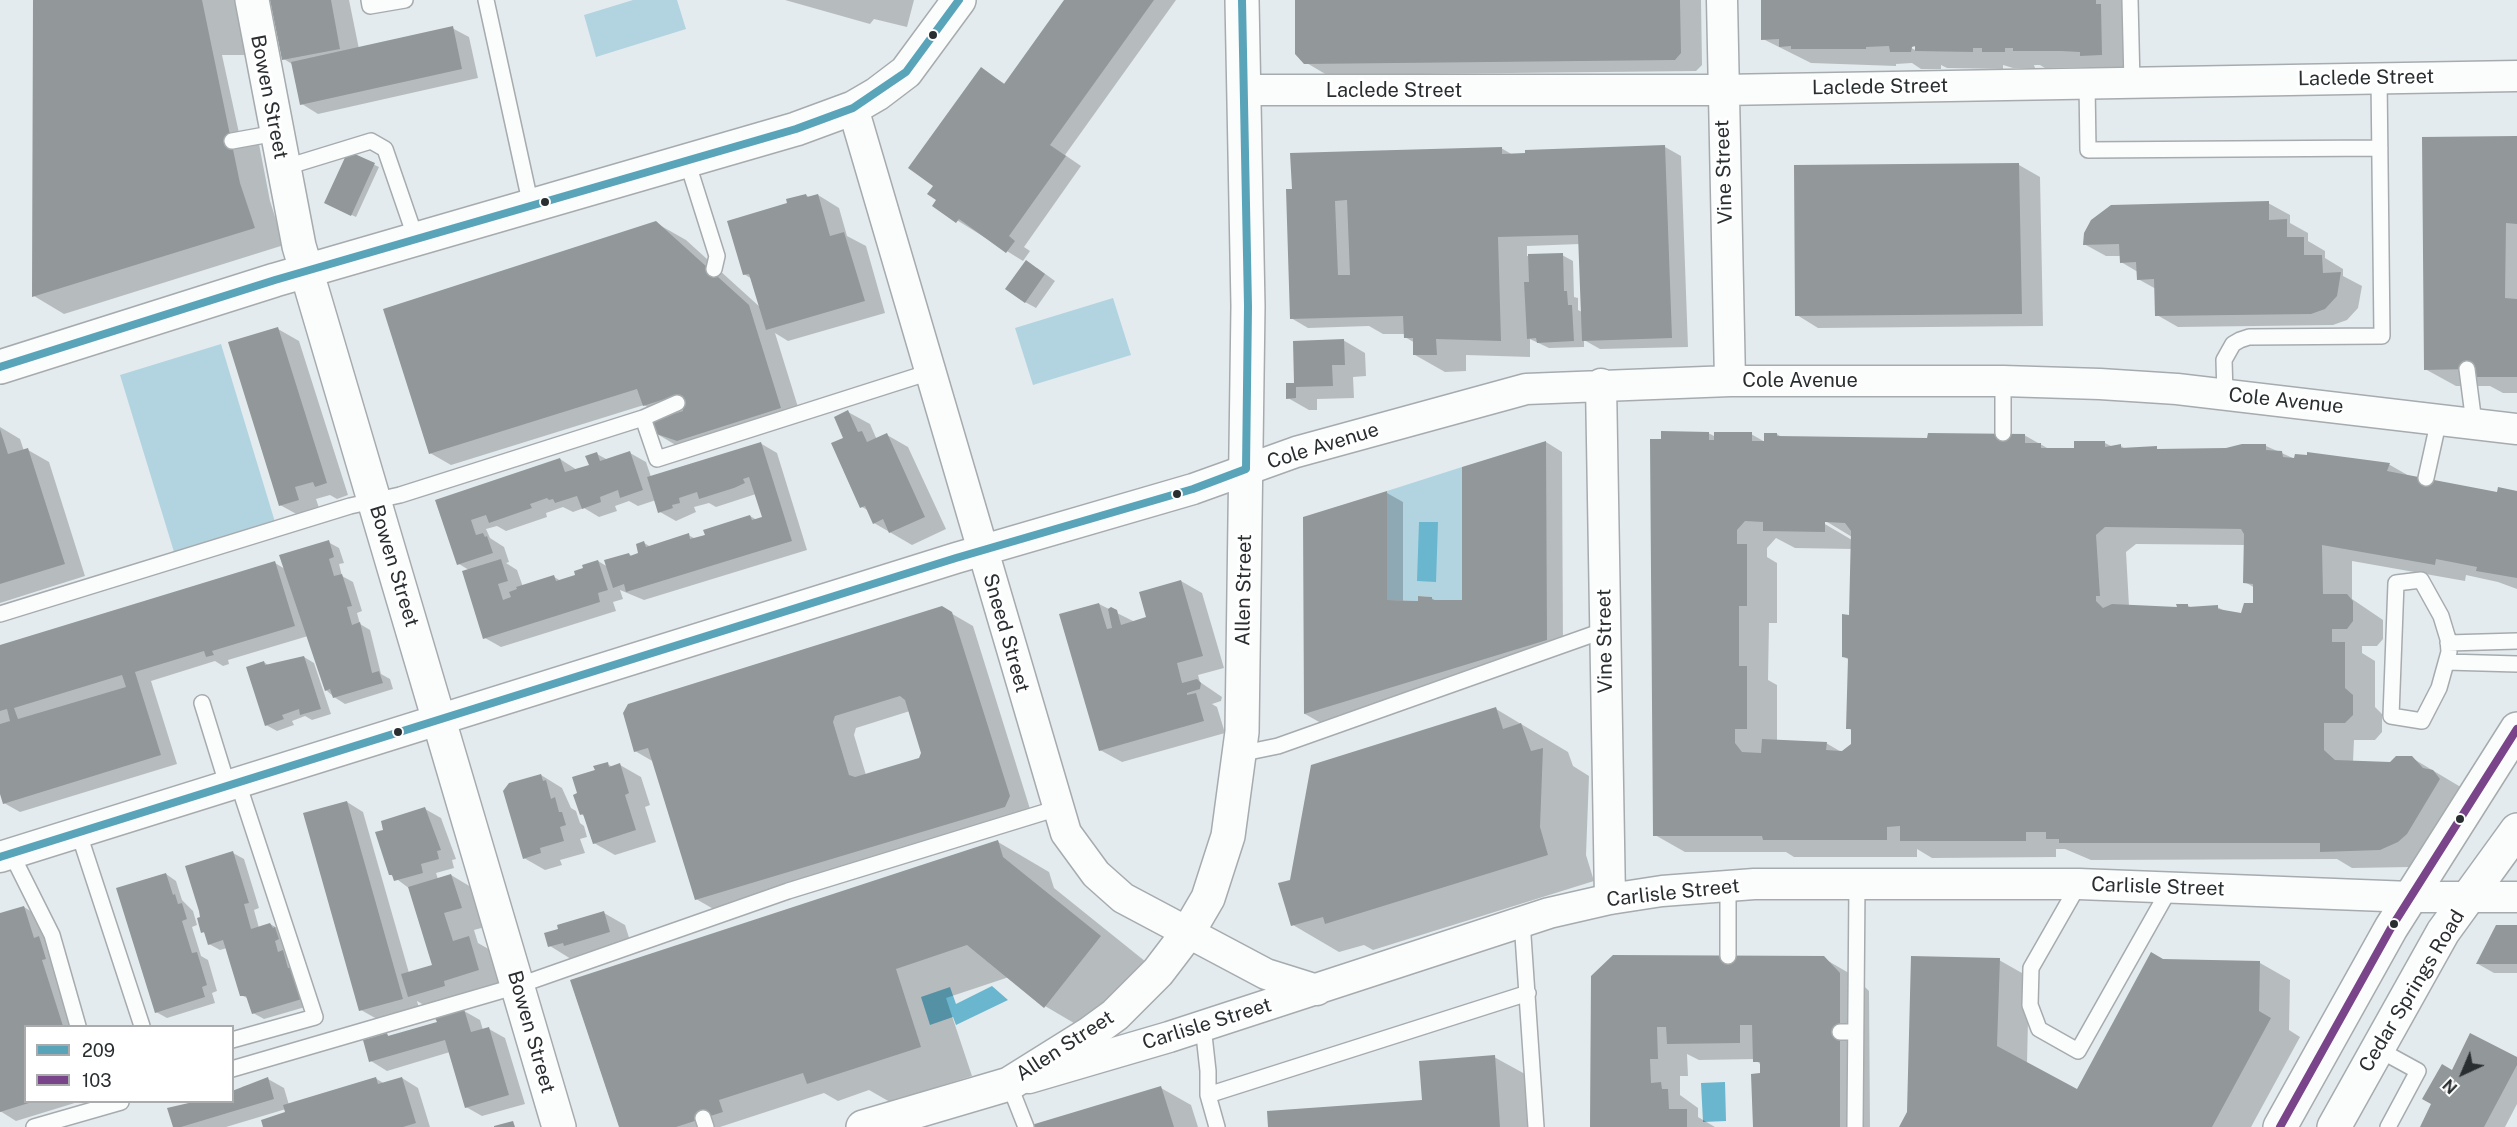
<!DOCTYPE html>
<style>
body{margin:0}
#map{position:relative;width:2517px;height:1127px;overflow:hidden;background:#e4ebee;font-family:"Public Sans",sans-serif}
canvas{display:block}
.legend{position:absolute;left:24px;top:1025px;width:210px;height:78px;box-sizing:border-box;background:#fff;border:2px solid #a9abac;margin:0;padding:8px 10px;list-style:none;font-size:18px;color:#292e30}
.legend li{display:flex;align-items:center;gap:12px;height:30px}
.legend b{width:30px;border:2px solid #a9abac}
.north{position:absolute;left:2433px;top:1043px;width:60px;height:60px;-webkit-text-stroke:4px #fff;paint-order:stroke;rotate:224deg;font-size:16px;font-weight:700;line-height:24px;text-align:center;color:#292e30}
.north::after{content:'';display:block;margin:auto;width:21px;height:27px;background:#292e30;clip-path:polygon(50% 0,100% 100%,50% 72%,0 100%)}
</style>
<div id="map">
<canvas width="2517" height="1127"></canvas>
<ul class="legend">
<li><b style="height:8px;background:#5aa4b9"></b>209</li>
<li><b style="height:8px;background:#794489"></b>103</li>
</ul>
<div class="north">N</div>
</div>
<script>
const c = document.querySelector('canvas').getContext('2d');
c.lineJoin = 'round';
function fill(path, color) {
  c.fillStyle = color;
  c.fill(path, 'evenodd');
}
function poly(rows) {
  const path = new Path2D();
  for (const r of rows) {
    path.moveTo(r[0], r[1]);
    for (let i = 2; i < r.length; i += 2) path.lineTo(r[i], r[i + 1]);
  }
  return path;
}
function trace(path, color, width, dash) {
  c.strokeStyle = color;
  c.lineWidth = width;
  c.lineCap = dash ? 'butt' : 'round';
  c.setLineDash(dash || []);
  c.stroke(path);
}
function drawText(font, color, halo, rows, align = 'center') {
  c.font = font + ' "Public Sans",sans-serif';
  c.lineWidth = 6;
  c.setLineDash([]);
  c.textBaseline = 'middle';
  c.strokeStyle = halo;
  c.fillStyle = color;
  for (const [text, x, y, turn = 0] of rows) {
    c.save();
    c.translate(x, y);
    c.rotate((+turn || 0) * Math.PI / 180);
    c.textAlign = isNaN(turn) ? turn : align;
    if (halo) c.strokeText(text, 0, 0);
    c.fillText(text, 0, 0);
    c.restore();
  }
}
const green = poly([
 [633,0,677,0,686,29,596,57,584,15],
 [1113,298,1131,355,1033,385,1015,328],
 [221,344,275,522,174,552,120,375],
 [1462,467,1462,600,1432,600,1432,597,1418,596,1418,601,1387,600,1387,491]
]);
const water = poly([
 [1419,522,1438,522,1436,582,1417,581],
 [992,986,1008,1000,956,1025,953,1017,930,1025,921,997,950,987,956,1004],
 [1725,1082,1726,1121,1703,1122,1701,1083]
]);
const shadow = poly([
 [35,0,247,0,258,55,222,55,239,133,259,144,270,201,284,245,64,314,34,296],
 [272,0,349,0,359,49,452,28,469,37,478,78,318,114,302,104,292,64,284,59],
 [785,0,914,0,907,27,874,19,870,24],
 [1066,0,1176,0,1065,155,1081,166,1024,247,1030,251,1023,261,934,206,938,200,935,186,981,69,1005,84],
 [1296,0,1701,0,1702,65,1696,71,1327,75,1305,62],
 [1762,0,2126,0,2132,72,2092,67,2045,68,2040,65,2034,65,2035,68,2013,68,2003,65,2003,69,1947,68,1941,65,1941,69,1921,69,1912,63,1896,64,1896,66,1811,63,1763,39],
 [1906,41,1917,48,1917,51,1904,44],
 [2517,138,2517,393,2503,393,2490,386,2456,386,2425,369],
 [1665,147,1681,156,1688,347,1600,349,1584,340,1584,347,1549,348,1530,339,1530,357,1466,355,1466,371,1445,372,1415,355,1415,343,1405,337,1405,334,1383,334,1369,326,1308,328,1291,318,1287,191,1501,148,1513,155],
 [1580,244,1582,312,1578,310,1578,298,1574,297,1573,261,1562,255,1527,256,1527,246],
 [349,153,379,167,356,217,331,205],
 [2019,165,2040,177,2043,326,1818,328,1797,315],
 [806,195,810,198,818,195,839,208,847,236,866,246,885,313,788,341,775,333,802,420,699,452,674,444,652,431,666,418,644,405,451,465,430,453,656,223,686,240,761,308,752,279,744,274,789,204],
 [2268,203,2290,215,2290,223,2308,233,2308,241,2325,251,2325,258,2343,269,2343,276,2362,286,2358,308,2347,320,2333,325,2178,327,2157,315,2156,289,2138,279,2138,272,2121,262,2121,256,2106,256,2084,244],
 [1037,268,1055,281,1036,308,1025,302],
 [278,329,299,341,348,495,337,499,330,495,316,499,320,511,302,517,280,505],
 [1343,340,1365,353,1366,376,1353,377,1354,398,1317,399,1317,410,1309,410,1288,398,1296,385],
 [848,412,870,424,877,440,887,435,908,447,946,529,912,545,874,523,869,511,862,507,845,439],
 [0,427,20,439,24,451,28,450,49,462,85,576,0,603],
 [1708,433,1716,437,1751,434,1765,442,1777,434,1783,438,1929,440,2024,435,2049,449,2076,449,2105,443,2113,447,2121,446,2127,450,2226,450,2266,446,2295,459,2308,457,2308,454,2390,465,2411,477,2498,494,2517,492,2517,589,2498,582,2466,575,2465,581,2352,561,2352,599,2383,620,2383,639,2377,646,2362,646,2362,653,2375,661,2375,707,2382,714,2382,732,2375,740,2354,740,2353,762,2391,763,2412,758,2464,789,2411,867,2352,868,2337,859,2091,860,2065,849,2056,849,2056,857,1932,858,1917,849,1917,857,1794,857,1786,852,1685,852,1655,835],
 [1819,517,1852,537,1852,540,1818,520],
 [1776,538,1795,548,1852,549,1850,616,1843,656,1849,660,1848,728,1853,731,1852,744,1843,753,1826,743,1777,741,1777,685,1768,680,1769,623,1777,623,1777,563,1767,557,1767,548],
 [2136,544,2246,545,2245,582,2255,588,2254,604,2242,614,2227,612,2217,607,2192,608,2187,605,2178,609,2129,606,2126,552],
 [1546,442,1562,452,1563,649,1321,723,1305,714,1304,518,1387,493,1403,502,1403,602,1419,602,1431,598,1438,602,1464,602],
 [760,443,777,453,807,550,644,600,620,590,623,599,613,602,616,611,501,647,485,638,469,570,459,564,437,501,560,459,577,470,590,466,597,454,608,460,630,453,646,462,651,477],
 [756,494,764,518,757,520,750,516,696,539,688,535,651,547,644,543,640,554,633,557,629,554,608,567,598,561,577,576,561,581,554,577,523,587,517,570,506,563,509,562,504,547,490,538,486,529,497,526,506,531,547,517,546,513,563,507,573,512,584,508,599,517,617,511,615,506,629,501,638,506,656,500,660,512,676,521,696,512,694,507,709,503,716,507],
 [328,542,339,548,344,563,339,564,342,576,353,582,362,611,357,613,360,624,370,630,381,674,390,679,393,689,345,704,334,697,326,690,308,636,228,660,229,664,223,666,215,661,151,681,177,764,20,812,4,803,0,789,0,726,2,725,0,724,0,647,275,563,285,569],
 [1181,581,1202,593,1224,668,1198,675,1200,682,1222,697,1221,701,1212,704,1217,707,1225,733,1122,762,1100,750,1099,604,1135,622,1148,618],
 [942,608,973,626,1030,809,717,911,696,899,654,762,635,751],
 [910,711,923,753,921,759,866,775,854,735,856,728],
 [304,657,314,663,331,714,312,720,305,716,292,721,294,725,277,731,266,725,264,662,269,666],
 [1496,709,1568,752,1573,766,1589,776,1586,855,1594,881,1373,950,1364,945,1339,952,1293,925,1292,881],
 [607,764,613,767,620,765,641,777,650,805,645,807,656,842,615,855,594,843,586,817,581,814,596,771],
 [541,775,562,788,571,808,576,811,580,823,584,826,587,837,580,839,585,853,560,860,562,865,545,870,524,858],
 [347,802,363,812,409,973,434,966,410,889,390,874,425,809,441,818,456,859,452,860,454,868,436,873,438,879,451,875,481,893,492,925,474,930,478,943,499,955,508,987,439,1014,417,1001,419,1008,377,1019,361,1010],
 [998,842,1049,872,1054,888,1151,966,1096,1036,1045,1006,1009,977,946,998,972,1076,890,1102,869,1090,838,1101,824,1093,720,1127,620,1127],
 [233,853,244,859,259,908,254,910,259,928,270,924,281,930,312,1005,264,1019,253,1013,249,999,241,995,227,948,220,950,209,944,206,934,203,932,201,918],
 [166,874,176,881,182,900,193,911,197,925,192,927,201,956,208,960,217,991,212,993,215,1003,167,1018,156,1012],
 [24,907,40,917,75,1026,26,1026,26,1102,78,1102,16,1121,0,1111,0,914],
 [604,913,625,925,631,944,571,959,550,946],
 [2517,926,2517,973,2494,973,2478,964],
 [1823,958,1854,976,1869,991,1870,1127,1754,1127,1762,1066,1755,1059,1699,1060,1687,1054,1688,1076,1680,1076,1680,1095,1698,1108,1698,1117,1715,1127,1592,1127,1593,977],
 [1999,960,2029,977,2027,1064,2077,1091,2163,960,2260,963,2290,980,2289,1030,2300,1037,2251,1127,1901,1127],
 [464,1011,480,1020,483,1030,489,1029,505,1038,525,1104,482,1116,466,1107,450,1052,387,1071,371,1061,387,1035,391,1037,439,1023],
 [1494,1057,1525,1074,1529,1127,1270,1127,1424,1101],
 [2517,1059,2517,1104,2505,1127,2422,1127,2453,1071],
 [375,1078,385,1084,402,1078,418,1088,430,1127,265,1127,287,1113,286,1109,226,1127,174,1127,169,1109,199,1102,232,1102,243,1090,242,1087,268,1079,284,1088,289,1105],
 [1161,1088,1191,1105,1198,1127,1031,1127]
]);
const building = poly([
 [33,0,202,0,240,183,255,228,32,297],
 [270,0,331,0,340,49,282,60],
 [1064,0,1154,0,1050,145,1066,156,1009,236,1015,241,1006,253,959,219,956,223,932,206,936,200,927,194,933,186,908,168,981,67,1004,84],
 [1295,0,1680,0,1681,53,1675,60,1304,64,1295,54],
 [1761,0,2096,0,2096,4,2101,4,2102,55,2080,56,2080,52,2061,51,2013,51,2013,48,2005,48,2005,52,1982,52,1982,48,1973,48,1973,52,1915,51,1915,46,1912,47,1911,52,1890,52,1889,46,1866,47,1866,49,1791,49,1791,46,1779,47,1779,39,1761,40],
 [453,26,462,69,300,105,291,62],
 [2517,136,2517,224,2506,223,2505,298,2517,299,2517,377,2471,377,2471,369,2424,370,2422,137],
 [1665,145,1672,338,1582,341,1578,235,1498,237,1501,341,1436,339,1437,355,1413,355,1413,338,1404,338,1403,316,1290,319,1286,189,1292,189,1290,153,1502,147,1502,154,1525,153,1525,150],
 [1347,200,1350,275,1338,275,1335,201],
 [348,151,375,163,351,216,324,203],
 [2019,163,2022,314,1795,316,1794,165],
 [806,194,807,197,818,194,830,236,844,232,865,301,766,330,749,274,743,275,727,221,787,203,786,199],
 [2269,201,2269,220,2287,219,2287,237,2304,237,2304,255,2322,255,2323,273,2341,272,2337,296,2325,309,2311,314,2155,316,2154,279,2137,280,2136,262,2120,263,2119,244,2083,245,2084,233,2091,220,2111,205],
 [656,221,749,305,781,408,677,441,651,432,647,422,683,411,678,395,643,406,637,389,429,454,383,309],
 [1563,253,1564,291,1567,291,1568,305,1572,305,1574,341,1537,343,1536,338,1527,339,1524,282,1529,282,1528,254],
 [1026,260,1045,274,1025,303,1005,289],
 [278,327,327,483,315,487,313,482,295,487,299,500,279,506,228,342],
 [1344,339,1345,365,1332,365,1333,386,1296,387,1296,398,1286,399,1286,383,1294,383,1293,341],
 [848,410,858,432,862,431,867,442,887,433,925,517,889,533,883,519,873,524,865,506,860,508,831,443,843,438,834,417],
 [0,429,8,454,28,448,65,564,0,584],
 [1661,431,1709,432,1709,440,1714,440,1714,432,1752,432,1752,441,1764,441,1764,433,1777,433,1777,436,1927,438,1928,433,2025,434,2025,443,2041,443,2041,448,2074,448,2074,441,2105,441,2105,447,2121,444,2121,448,2157,446,2157,449,2226,448,2242,444,2266,444,2266,450,2282,451,2283,457,2294,458,2295,454,2307,455,2307,452,2390,463,2387,471,2497,492,2498,487,2517,491,2517,578,2476,571,2477,567,2436,559,2435,565,2322,545,2323,594,2347,594,2353,601,2353,621,2347,629,2332,629,2332,642,2345,642,2345,688,2353,695,2353,715,2345,723,2324,723,2324,750,2335,760,2390,762,2396,756,2412,756,2423,768,2433,770,2440,779,2407,834,2398,842,2380,850,2320,852,2320,843,2059,843,2059,839,2046,839,2046,832,2026,832,2026,841,1900,841,1900,826,1887,827,1887,840,1763,840,1762,836,1653,836,1650,439,1661,439],
 [1745,521,1763,522,1763,531,1825,532,1825,522,1845,523,1851,531,1849,615,1842,614,1842,657,1848,658,1846,729,1851,729,1851,744,1842,751,1826,750,1827,742,1762,739,1761,753,1742,752,1735,743,1735,729,1747,729,1747,666,1739,666,1739,606,1747,606,1747,544,1737,544,1737,530],
 [2105,527,2241,529,2244,534,2243,583,2253,584,2253,603,2244,603,2241,613,2218,609,2218,605,2188,607,2188,604,2176,604,2177,607,2112,604,2103,608,2096,601,2096,596,2100,596,2096,535],
 [1546,441,1547,640,1304,714,1303,517,1387,491,1387,600,1418,601,1418,596,1432,597,1432,600,1462,600,1462,467],
 [761,442,792,541,626,592,624,584,613,588,604,560,629,553,630,556,638,553,636,544,644,541,646,547,689,533,690,539,705,535,703,530,750,515,752,520,762,517,749,477,743,479,745,483,734,488,699,499,697,492,679,498,680,503,672,505,673,508,658,513,647,477],
 [630,451,643,490,620,498,618,490,600,497,601,502,582,509,577,496,555,503,553,499,549,500,547,498,530,504,532,508,489,523,486,515,471,520,476,535,483,533,485,537,487,536,493,553,457,565,435,500,560,458,565,472,589,465,585,456,597,452,600,461],
 [329,540,334,557,329,559,334,576,342,574,352,606,347,607,352,625,360,622,372,673,379,671,383,683,333,698,330,689,325,691,279,555],
 [501,559,508,581,498,584,503,600,511,597,509,592,517,589,516,587,554,575,556,581,575,575,574,571,583,568,582,565,598,560,608,590,598,593,600,602,483,639,462,571],
 [275,561,295,626,212,651,214,655,206,657,204,651,135,672,161,755,3,804,0,794,0,724,10,721,7,709,0,711,0,645],
 [122,675,126,687,18,719,14,708],
 [1181,580,1203,656,1177,663,1182,683,1197,679,1201,683,1200,689,1187,693,1187,695,1196,693,1204,721,1099,751,1059,614,1099,603,1107,629,1112,628,1108,609,1111,607,1117,610,1121,625,1146,617,1139,592],
 [942,606,952,612,1010,796,1005,807,695,900,648,748,634,752,623,713,628,704],
 [900,696,905,700,921,753,919,758,855,777,849,775,833,722,835,716],
 [304,656,321,709,300,715,299,709,282,715,284,719,265,726,246,667,264,661,265,665],
 [1496,707,1503,729,1521,723,1531,751,1543,748,1540,827,1548,855,1325,924,1323,917,1291,926,1278,883,1290,880,1311,765],
 [608,762,609,767,620,763,629,793,625,795,636,830,593,844,583,814,580,815,573,795,577,793,572,777,595,770,593,766],
 [541,774,543,781,546,780,551,799,555,797,559,812,562,812,566,825,560,827,564,841,540,848,541,853,523,859,503,791,509,783],
 [347,801,403,999,359,1011,303,813],
 [425,807,441,850,437,851,439,859,421,864,423,873,394,881,392,875,389,875,375,832,383,830,381,821],
 [998,840,1003,857,1101,936,1044,1008,967,945,896,969,921,1047,807,1084,803,1073,719,1100,723,1112,676,1127,619,1127,570,980],
 [233,851,249,903,244,904,251,929,270,923,273,928,275,927,279,939,275,941,278,952,283,950,288,968,292,967,302,999,252,1014,246,996,240,996,223,940,208,945,204,932,201,933,197,918,200,917,199,911,185,866],
 [166,873,173,895,175,894,178,904,182,903,187,919,182,921,192,953,197,952,207,985,202,987,205,997,155,1013,116,888],
 [451,874,462,908,444,913,453,941,469,936,479,970,444,981,445,986,408,997,401,974,432,965,408,887],
 [24,906,34,938,39,936,46,959,42,960,63,1026,26,1026,26,1102,32,1102,0,1112,0,913],
 [604,911,610,932,564,946,563,943,548,947,544,933,558,929,557,925],
 [2496,925,2517,925,2517,964,2476,964],
 [2151,952,2163,959,2260,961,2259,1011,2271,1018,2212,1127,1899,1127,1907,1112,1911,956,2000,958,1997,1046,2077,1089],
 [1613,955,1824,956,1840,973,1840,1127,1753,1127,1751,1074,1760,1073,1760,1062,1753,1062,1752,1025,1740,1025,1740,1043,1667,1044,1666,1027,1657,1027,1658,1059,1650,1059,1651,1083,1661,1082,1662,1089,1668,1089,1669,1109,1687,1109,1687,1127,1590,1127,1591,976],
 [464,1009,471,1032,489,1027,509,1095,465,1108,445,1040,369,1062,363,1040,387,1033,388,1036,437,1022,435,1018],
 [2470,1033,2517,1057,2517,1065,2484,1127,2420,1127,2431,1104,2422,1099,2442,1064,2452,1070],
 [1495,1055,1500,1127,1268,1127,1267,1111,1422,1100,1419,1061],
 [268,1077,274,1099,181,1127,173,1127,167,1108,193,1102,232,1102,232,1091],
 [376,1077,378,1084,402,1077,416,1123,403,1127,263,1127,261,1120,285,1112,283,1105],
 [1161,1086,1174,1127,1028,1127,1028,1126],
 [513,1121,515,1127,494,1127,494,1126]
]);
const service = poly([
 [369,0,370,6,405,0],
 [486,0,531,206],
 [2130,0,2132,83],
 [2087,83,2088,150,2380,148],
 [232,141,276,133],
 [687,161,717,256,714,269],
 [283,168,371,141,385,149,416,239],
 [2467,369,2474,423],
 [2225,395,2224,360,2233,344,2240,340,2249,337,2382,336,2379,78],
 [643,418,677,403],
 [2003,433,2003,381],
 [2426,478,2439,419],
 [2421,580,2441,616,2448,639,2449,652,2439,688,2422,721,2391,716,2396,583,2421,580],
 [0,614,350,506,400,495,643,418,657,459,930,372],
 [2448,643,2517,641],
 [2447,662,2517,664],
 [202,703,228,787],
 [1239,754,1278,746,1605,630],
 [79,834,142,1026],
 [11,853,52,935,78,1026],
 [2079,884,2031,968,2030,1005,2039,1029,2078,1051,2170,888],
 [1522,921,1536,1127],
 [1728,956,1728,886],
 [1203,1026,1208,1071,1208,1095,1217,1127],
 [1840,1032,1855,1032],
 [232,1040,315,1017,238,783],
 [2376,1048,2418,1071,2388,1127],
 [232,1069,517,986,788,891,1058,808],
 [1009,1084,1026,1127],
 [1208,1095,1528,993],
 [703,1118,706,1127],
 [34,1127,121,1102],
 [1855,1127,1857,884]
]);
const minor = poly([
 [1722,0,1730,381],
 [1244,90,1722,90,2517,76],
 [853,108,1066,833,1096,874,1123,898,1266,974,1317,990],
 [1601,384,1610,899],
 [0,857,956,558,1193,489,1296,452,1526,389,1730,381,2003,381,2100,384,2177,389,2517,429],
 [1029,1078,1169,1037,1549,913,1610,899,1662,891,1754,884,2079,884,2411,897,2517,897]
]);
const tertiary = poly([
 [252,0,299,246,559,1127],
 [0,367,275,280,796,129,853,108,877,94,906,72,959,0],
 [863,1127,1009,1084,1089,1034,1115,1015,1158,972,1187,934,1208,898,1228,836,1242,732,1248,306,1242,0]
]);
const secondary = poly([
 [2280,1127,2391,928,2517,729],
 [2334,1127,2443,932,2517,830]
]);
const bus1 = poly([
 [0,367,275,280,796,129,853,108,906,72,959,0],
 [0,857,956,558,1193,489,1246,469,1248,306,1242,0]
]);
const bus2 = poly([
 [2280,1127,2391,928,2517,729]
]);
const markers = [
 [933,35,5,"#292e30"],
 [545,202,5,"#292e30"],
 [1177,494,5,"#292e30"],
 [398,732,5,"#292e30"],
 [2460,819,5,"#292e30"],
 [2394,924,5,"#292e30"]
];
const streetNames = [
 ["Laclede Street",2366,78,-1],
 ["Laclede Street",1880,87,-1],
 ["Laclede Street",1394,91],
 ["Bowen Street",269,97,79],
 ["Vine Street",1724,172,-92],
 ["Cole Avenue",1800,381],
 ["Cole Avenue",2286,401,6],
 ["Cole Avenue",1323,446,-17],
 ["Bowen Street",394,566,73],
 ["Allen Street",1244,590,-89],
 ["Sneed Street",1006,633,74],
 ["Vine Street",1605,641,-91],
 ["Carlisle Street",2158,887,2],
 ["Carlisle Street",1673,893,-6],
 ["Cedar Springs Road",2412,991,-59],
 ["Carlisle Street",1207,1024,-17],
 ["Bowen Street",531,1032,74],
 ["Allen Street",1065,1046,-33]
];
fill(green, '#b2d4e1');
fill(water, '#69b6ce');
fill(shadow, '#0003');
fill(building, '#929799');
trace(service, '#a6abae', 18);
trace(minor, '#a6abae', 33);
trace(tertiary, '#a6abae', 36);
trace(secondary, '#a6abae', 36);
trace(service, '#fbfcfc', 15);
trace(minor, '#fbfcfc', 30);
trace(tertiary, '#fbfcfc', 33);
trace(secondary, '#fbfcfc', 33);
trace(bus1, '#5aa4b9', 8);
trace(bus2, '#794489', 8);
for (const [x, y, r, color] of markers) {
  const dot = new Path2D();
  dot.arc(x, y, r, 0, 2 * Math.PI);
  c.fillStyle = color;
  c.fill(dot);
  trace(dot, '#fff', 2);
}
drawText('20px', '#292e30', '#fff', streetNames);
</script>
